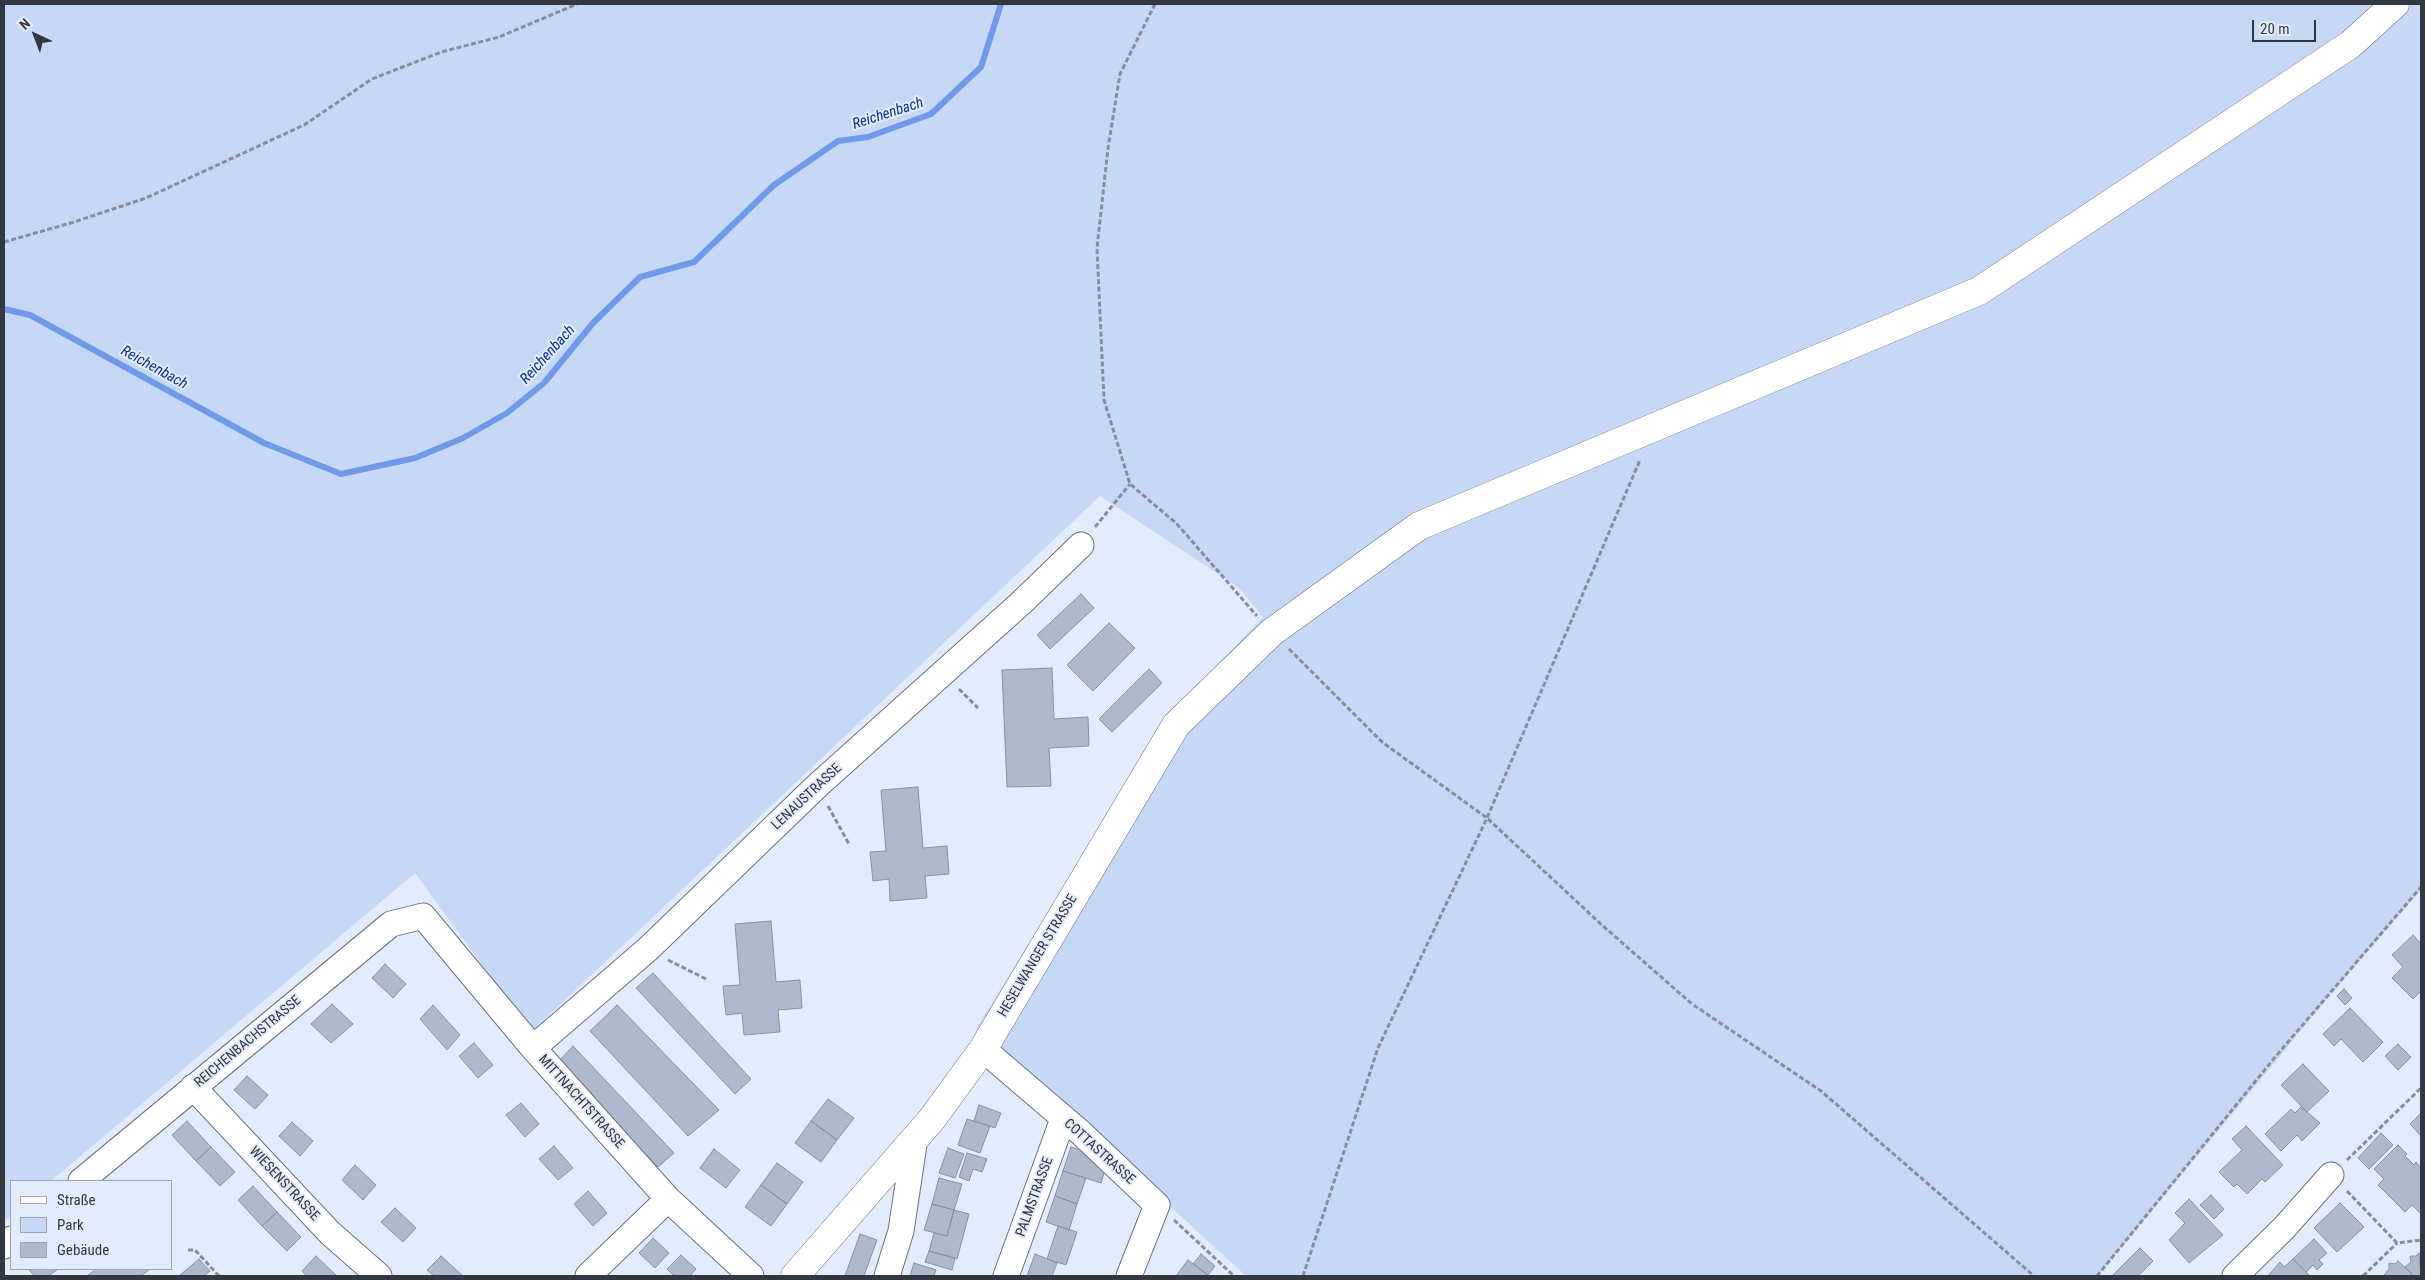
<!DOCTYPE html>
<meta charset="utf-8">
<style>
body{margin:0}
#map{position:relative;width:2425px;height:1280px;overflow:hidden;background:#e3ecfc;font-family:"Roboto Condensed",sans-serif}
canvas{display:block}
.frame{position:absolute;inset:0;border:5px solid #33373f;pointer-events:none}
.legend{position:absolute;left:10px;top:1180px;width:162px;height:90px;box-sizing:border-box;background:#e3ecfc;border:1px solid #9da4b0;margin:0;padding:6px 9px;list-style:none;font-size:15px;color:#33373f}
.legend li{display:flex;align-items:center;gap:10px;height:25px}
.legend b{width:25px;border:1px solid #9da4b0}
.north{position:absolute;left:10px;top:10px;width:50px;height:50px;-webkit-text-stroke:4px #e3ecfc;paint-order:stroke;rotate:317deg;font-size:14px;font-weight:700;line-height:20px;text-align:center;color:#33373f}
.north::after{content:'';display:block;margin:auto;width:18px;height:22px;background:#33373f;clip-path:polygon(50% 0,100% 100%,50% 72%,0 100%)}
.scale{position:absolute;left:2252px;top:20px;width:64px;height:22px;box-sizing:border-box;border:2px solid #33373f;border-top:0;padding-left:6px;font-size:15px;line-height:18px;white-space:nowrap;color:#33373f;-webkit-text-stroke:4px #e3ecfc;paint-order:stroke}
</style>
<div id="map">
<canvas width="2425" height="1280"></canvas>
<div class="frame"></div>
<ul class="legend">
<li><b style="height:6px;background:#fff"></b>Straße</li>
<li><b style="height:14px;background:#c7d8f7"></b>Park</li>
<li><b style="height:14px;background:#afb9cc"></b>Gebäude</li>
</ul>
<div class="north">N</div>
<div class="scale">20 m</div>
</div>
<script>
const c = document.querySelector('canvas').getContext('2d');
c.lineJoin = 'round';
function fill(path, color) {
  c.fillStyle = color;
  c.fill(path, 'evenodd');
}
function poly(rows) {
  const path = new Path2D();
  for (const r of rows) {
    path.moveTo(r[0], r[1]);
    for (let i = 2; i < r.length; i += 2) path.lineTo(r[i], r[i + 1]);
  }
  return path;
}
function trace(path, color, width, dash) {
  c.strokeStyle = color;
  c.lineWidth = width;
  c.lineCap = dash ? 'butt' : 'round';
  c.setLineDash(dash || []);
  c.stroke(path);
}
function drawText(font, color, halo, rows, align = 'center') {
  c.font = font + ' "Roboto Condensed",sans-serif';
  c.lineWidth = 4;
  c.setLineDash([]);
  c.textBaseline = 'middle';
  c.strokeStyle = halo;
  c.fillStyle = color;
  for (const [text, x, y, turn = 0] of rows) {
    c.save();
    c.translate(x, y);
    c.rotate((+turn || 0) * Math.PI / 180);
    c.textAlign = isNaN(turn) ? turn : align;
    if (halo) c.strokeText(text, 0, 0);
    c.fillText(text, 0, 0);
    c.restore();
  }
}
const green = poly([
 [4,4,2421,4,2421,890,2337,987,2098,1276,1246,1276,976,1029,1168,716,1263,617,1238,587,1100,496,531,1032,415,873,51,1181,11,1181,11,1215,4,1222]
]);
const stream = poly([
 [4,309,30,315,264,443,341,474,415,458,463,438,507,413,544,383,593,323,640,277,694,262,774,185,838,141,868,137,931,114,981,67,1001,4]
]);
const building = poly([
 [1081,594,1094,608,1050,649,1037,635,1081,594],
 [1109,623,1135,648,1093,691,1067,665,1109,623],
 [1052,668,1054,719,1088,717,1089,746,1049,748,1051,786,1007,787,1002,670,1052,668],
 [1149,669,1162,683,1112,732,1099,719,1149,669],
 [918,787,923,848,947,846,949,874,925,876,927,898,890,901,889,879,873,881,870,852,886,851,881,790,918,787],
 [771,921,776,982,800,980,802,1008,778,1010,780,1032,744,1035,742,1013,726,1015,723,986,740,985,735,924,771,921],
 [2413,935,2421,944,2421,991,2413,999,2392,978,2403,967,2392,955,2413,935],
 [385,964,406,984,393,998,372,978,385,964],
 [653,973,751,1079,735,1094,636,988,653,973],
 [2344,989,2352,998,2345,1005,2337,996,2344,989],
 [332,1004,353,1024,331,1043,311,1024,332,1004],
 [433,1005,460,1035,447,1050,420,1019,433,1005],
 [617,1005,719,1110,688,1136,590,1031,617,1005],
 [2350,1008,2383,1042,2363,1062,2341,1039,2334,1046,2323,1034,2350,1008],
 [474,1043,493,1065,478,1078,459,1056,474,1043],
 [2398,1044,2411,1057,2398,1070,2385,1056,2398,1044],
 [573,1046,674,1153,658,1167,558,1062,573,1046],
 [2303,1064,2329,1091,2307,1112,2281,1085,2303,1064],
 [247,1076,268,1095,255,1109,234,1090,247,1076],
 [828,1099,854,1118,837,1140,811,1121,828,1099],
 [521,1103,539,1124,525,1137,506,1115,521,1103],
 [979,1105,1001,1113,995,1128,974,1121,979,1105],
 [2301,1107,2320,1123,2302,1141,2297,1135,2281,1151,2265,1134,2291,1109,2295,1113,2301,1107],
 [2421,1113,2421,1136,2410,1124,2421,1113],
 [967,1119,990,1126,980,1153,958,1145,967,1119],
 [187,1121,211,1147,196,1161,172,1135,187,1121],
 [811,1121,837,1140,821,1162,795,1143,811,1121],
 [292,1122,313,1141,300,1156,279,1136,292,1122],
 [2246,1126,2283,1165,2265,1182,2262,1179,2247,1194,2237,1184,2234,1187,2219,1172,2242,1150,2232,1139,2246,1126],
 [2381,1133,2393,1145,2369,1169,2358,1158,2381,1133],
 [2398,1145,2407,1154,2405,1156,2414,1165,2416,1162,2421,1168,2421,1214,2412,1205,2405,1212,2378,1185,2384,1179,2374,1169,2398,1145],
 [554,1146,573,1168,558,1180,539,1159,554,1146],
 [211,1147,235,1172,220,1186,196,1161,211,1147],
 [1071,1147,1093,1154,1106,1166,1101,1183,1063,1171,1071,1147],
 [948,1148,964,1154,955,1178,939,1173,948,1148],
 [714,1149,740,1170,726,1188,700,1168,714,1149],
 [967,1153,987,1159,982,1172,973,1169,969,1181,959,1177,967,1153],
 [777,1163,803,1182,787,1204,761,1185,777,1163],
 [355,1165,376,1185,363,1200,342,1180,355,1165],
 [1063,1171,1086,1178,1077,1204,1055,1196,1063,1171],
 [939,1178,962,1184,954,1210,932,1204,939,1178],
 [761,1185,787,1204,771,1226,745,1207,761,1185],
 [253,1186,277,1212,262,1226,238,1200,253,1186],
 [588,1191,607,1213,593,1226,574,1204,588,1191],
 [2211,1195,2224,1209,2214,1219,2200,1205,2211,1195],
 [1055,1196,1077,1204,1069,1230,1046,1222,1055,1196],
 [2189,1199,2223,1235,2189,1263,2169,1240,2185,1223,2175,1213,2189,1199],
 [2340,1203,2364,1227,2337,1252,2314,1228,2340,1203],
 [932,1204,954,1210,947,1236,924,1230,932,1204],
 [395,1208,416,1228,403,1242,381,1222,395,1208],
 [954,1210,969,1214,957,1259,929,1251,934,1233,947,1236,954,1210],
 [277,1212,301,1237,287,1251,262,1226,277,1212],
 [1058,1226,1077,1232,1066,1265,1047,1259,1058,1226],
 [860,1234,877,1240,864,1276,845,1276,860,1234],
 [653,1238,669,1253,655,1268,639,1253,653,1238],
 [2314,1239,2327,1253,2319,1260,2323,1264,2317,1270,2313,1265,2306,1272,2293,1259,2314,1239],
 [2140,1248,2153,1261,2138,1276,2112,1276,2140,1248],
 [929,1251,955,1258,952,1270,925,1262,929,1251],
 [2419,1253,2421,1276,2414,1276,2405,1267,2411,1262,2410,1256,2416,1256,2419,1253],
 [1035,1254,1057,1263,1052,1276,1027,1276,1035,1254],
 [1201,1254,1215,1266,1208,1275,1193,1264,1201,1254],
 [681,1255,696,1269,690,1276,674,1276,667,1269,681,1255],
 [316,1256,337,1276,307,1276,302,1271,316,1256],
 [441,1256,462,1275,461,1276,434,1276,427,1270,441,1256],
 [199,1259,210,1271,204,1276,179,1276,199,1259],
 [2293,1259,2310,1276,2268,1276,2280,1262,2284,1267,2293,1259],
 [1188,1260,1208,1275,1208,1276,1176,1276,1188,1260],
 [2398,1261,2414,1276,2385,1276,2384,1275,2389,1269,2389,1263,2395,1264,2398,1261],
 [914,1263,936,1270,934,1276,910,1276,914,1263],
 [31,1269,58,1269,49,1276,35,1276,29,1270,31,1269],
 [96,1269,150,1269,141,1276,87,1276,96,1269]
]);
const path = poly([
 [1155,4,1120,74,1108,148,1097,248,1104,400,1130,484,1177,524,1257,616],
 [4,242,74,222,146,198,304,125,372,79,441,52,499,37,577,4],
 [1095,527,1130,484],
 [1289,649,1382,742,1487,818,1603,926,1692,1004,1821,1091,2034,1276],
 [959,689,978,708],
 [828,806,849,844],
 [668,960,706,979],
 [2347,1160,2421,1088],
 [2347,1191,2397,1243,2421,1240],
 [1174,1220,1234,1276],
 [188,1250,195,1250,219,1276],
 [1303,1276,1378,1048,1487,818,1640,460],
 [2097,1276,2276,1056,2421,887],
 [2363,1276,2397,1243]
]);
const minor = poly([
 [533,1048,648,949,817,786,1021,603,1081,545],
 [983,1049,1081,1133,1157,1205,1129,1276],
 [193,1087,330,1233,379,1276],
 [81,1181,391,924,423,916,533,1048,668,1199,751,1276],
 [4,1246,11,1239],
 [588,1276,668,1199],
 [887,1276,901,1231,915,1138],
 [1006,1276,1063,1119],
 [2235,1276,2284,1228,2331,1175]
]);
const tertiary = poly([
 [795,1276,932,1119,983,1049,1176,725,1272,632,1419,526,1979,291,2351,44,2395,4]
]);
const streetNames = [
 ["LENAUSTRASSE",807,797,-43],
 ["HESELWANGER STRASSE",1038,956,-59],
 ["REICHENBACHSTRASSE",248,1042,-40],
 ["MITTNACHTSTRASSE",581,1102,48],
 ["COTTASTRASSE",1099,1152,42],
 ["WIESENSTRASSE",284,1184,47],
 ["PALMSTRASSE",1035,1197,-70]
];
const waterNames = [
 ["Reichenbach",888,114,-18],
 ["Reichenbach",548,355,-48],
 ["Reichenbach",154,368,29]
];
fill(green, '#c7d8f7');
trace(stream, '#7099e8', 6);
fill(building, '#afb9cc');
trace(building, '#8891a4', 1);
trace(minor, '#697384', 27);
trace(tertiary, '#697384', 29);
trace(path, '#878d99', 3, [5, 2.5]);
trace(minor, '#fff', 25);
trace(tertiary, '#fff', 28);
drawText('14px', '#33373f', '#e3ecfc', streetNames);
drawText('italic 15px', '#0a328d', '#e3ecfc', waterNames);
</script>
